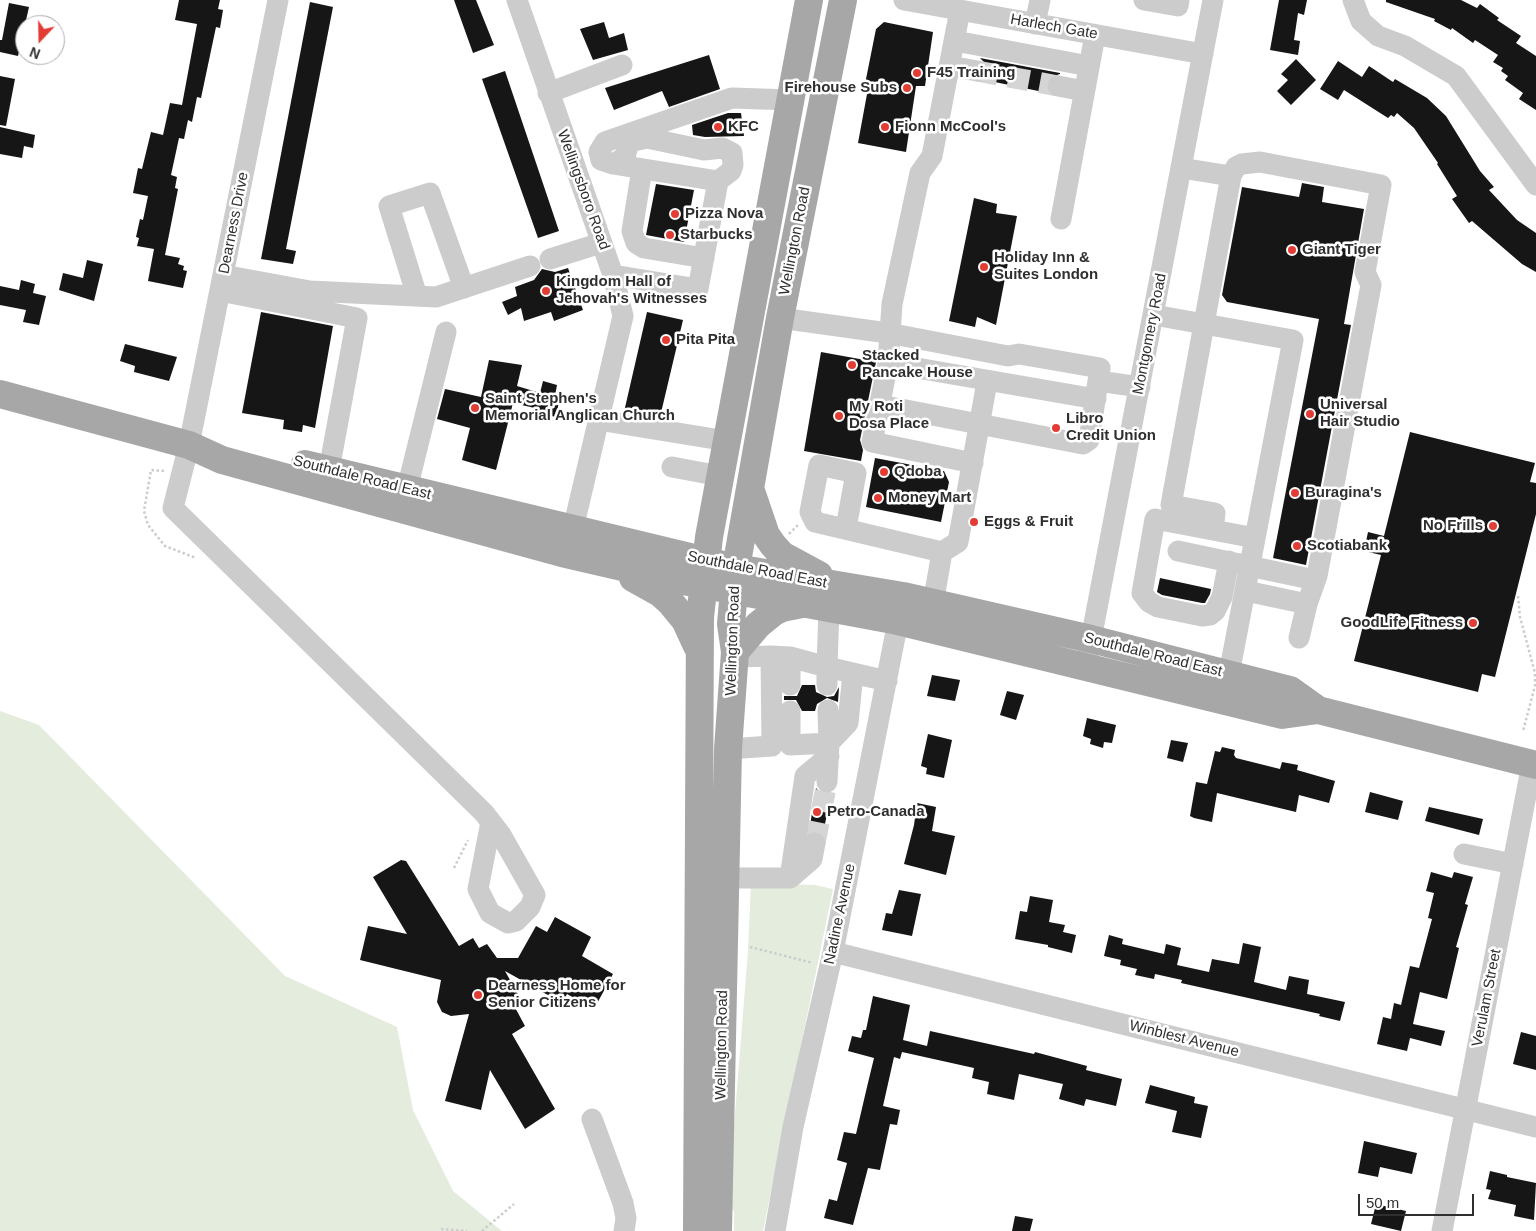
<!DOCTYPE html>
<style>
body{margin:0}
#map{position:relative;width:1536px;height:1231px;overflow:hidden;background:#fff;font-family:Helvetica,sans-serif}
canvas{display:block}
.north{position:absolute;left:15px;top:15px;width:50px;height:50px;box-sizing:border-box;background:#fff;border:1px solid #acacac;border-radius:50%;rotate:201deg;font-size:14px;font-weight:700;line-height:20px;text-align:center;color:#2f2f2f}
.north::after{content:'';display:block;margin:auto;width:18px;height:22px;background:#e33c34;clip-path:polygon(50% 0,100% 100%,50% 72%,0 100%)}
.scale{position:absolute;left:1358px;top:1194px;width:116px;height:22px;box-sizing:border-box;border:2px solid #2f2f2f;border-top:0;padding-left:6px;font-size:15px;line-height:18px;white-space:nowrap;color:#2f2f2f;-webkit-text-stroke:4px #fff;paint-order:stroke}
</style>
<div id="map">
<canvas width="1536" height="1231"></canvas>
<div class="north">N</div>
<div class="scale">50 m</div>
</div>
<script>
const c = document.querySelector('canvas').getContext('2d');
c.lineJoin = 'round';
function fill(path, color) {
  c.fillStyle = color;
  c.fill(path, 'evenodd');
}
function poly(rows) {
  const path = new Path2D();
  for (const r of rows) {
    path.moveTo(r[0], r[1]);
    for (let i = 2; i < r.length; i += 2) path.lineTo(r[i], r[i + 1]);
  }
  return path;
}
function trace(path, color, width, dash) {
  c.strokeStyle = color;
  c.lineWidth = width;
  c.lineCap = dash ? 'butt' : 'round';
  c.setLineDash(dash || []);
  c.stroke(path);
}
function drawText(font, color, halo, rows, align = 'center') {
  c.font = font + ' Helvetica,sans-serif';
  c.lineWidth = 5;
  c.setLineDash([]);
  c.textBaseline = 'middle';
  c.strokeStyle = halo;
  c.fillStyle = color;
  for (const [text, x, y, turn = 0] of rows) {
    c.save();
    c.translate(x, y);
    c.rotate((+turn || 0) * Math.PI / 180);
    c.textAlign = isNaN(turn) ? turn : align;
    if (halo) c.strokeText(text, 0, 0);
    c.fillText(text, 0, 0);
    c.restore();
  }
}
const green = poly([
 [0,711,39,725,285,976,397,1027,413,1110,453,1191,502,1231,0,1231],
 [751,883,815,885,833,889,763,1231,734,1231,734,1212,728,1201,748,951]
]);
const building = poly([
 [179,0,220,0,218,9,223,10,220,28,216,27,201,98,197,97,192,122,188,120,184,139,179,138,171,175,177,177,175,188,178,189,165,255,180,258,178,264,184,266,183,270,187,271,183,288,148,281,154,249,137,246,139,238,136,237,140,219,143,220,148,196,133,193,138,168,142,169,151,132,163,135,170,103,182,105,197,24,175,20],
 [454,0,476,0,494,45,473,53],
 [1279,0,1307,0,1304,15,1298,13,1294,40,1300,41,1298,55,1270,50],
 [1386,0,1461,0,1477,8,1480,4,1499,18,1497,20,1521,36,1516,43,1536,56,1536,110,1519,99,1523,93,1505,80,1508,76,1501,71,1503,68,1493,62,1498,55,1475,40,1473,43,1452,28,1451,30,1434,21,1435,19,1386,2],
 [310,2,333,7,286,249,296,251,293,264,261,259],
 [9,3,29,7,18,56,0,52,0,40,2,40],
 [604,22,609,38,624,33,628,50,593,60,580,29],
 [884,22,933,32,925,86,916,86,906,152,858,143,867,94,863,94,876,29],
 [709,55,720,89,669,107,662,91,614,110,605,88],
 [980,58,1060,73,1060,74,1048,78,1046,84,1048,93,985,80,989,74,989,67],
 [1296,59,1316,80,1291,105,1277,91,1288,80,1281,74],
 [1338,61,1362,77,1369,66,1393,82,1395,79,1427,98,1446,116,1480,171,1494,187,1489,190,1517,220,1536,233,1536,272,1522,264,1472,221,1469,223,1452,199,1457,196,1437,164,1438,163,1414,128,1397,113,1394,117,1391,115,1388,118,1344,90,1338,100,1320,89],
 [505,71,559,231,538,238,482,79],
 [0,76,15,79,6,126,0,125],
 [728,113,741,113,744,136,705,137,693,135,692,125],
 [0,127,35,135,33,148,24,146,22,158,0,154],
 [1302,183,1324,187,1322,202,1364,209,1344,324,1351,325,1306,565,1273,558,1319,319,1227,302,1222,295,1242,187,1299,197],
 [656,184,694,190,684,242,646,235],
 [974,198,997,204,996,213,1017,216,996,325,977,317,975,327,949,321],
 [87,260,103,264,94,301,59,290,63,273,83,278],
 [568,268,583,310,554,321,551,312,524,321,521,308,508,315,502,302,517,296,515,287,534,280,542,269,555,272],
 [21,280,35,284,33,293,46,296,39,325,23,322,26,310,0,305,0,286,19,290],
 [261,312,333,326,315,428,303,425,302,432,283,429,284,420,242,413],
 [647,312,683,320,660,417,624,412],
 [125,344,177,357,169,381,134,372,135,366,120,361],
 [821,352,876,362,860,440,863,450,861,461,804,451],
 [489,360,522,365,517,386,540,393,543,381,557,385,555,396,560,397,556,417,538,413,539,409,513,403,496,470,462,460,470,428,437,419,445,389,481,397],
 [1410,432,1535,463,1530,482,1536,483,1536,514,1495,677,1482,674,1478,692,1354,661,1381,555,1364,551,1368,532,1384,536],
 [875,458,944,471,949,482,941,522,866,507],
 [1160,578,1211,589,1210,594,1205,603,1202,603,1162,595,1157,592],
 [932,675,960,680,955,701,927,696],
 [802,685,815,685,816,692,827,697,834,696,839,687,838,702,827,698,817,704,815,711,802,711,796,700,784,700,784,696,797,696],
 [1007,691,1024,695,1016,720,1000,715],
 [1087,718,1116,725,1112,743,1104,742,1103,748,1090,744,1091,739,1083,736],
 [928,734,952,740,944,778,926,774,927,768,921,766],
 [1171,740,1188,743,1183,762,1167,758],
 [1222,747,1235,750,1234,755,1236,758,1280,769,1282,762,1298,765,1297,770,1335,781,1329,803,1299,795,1296,812,1217,793,1212,822,1194,818,1190,816,1196,782,1207,784,1215,751,1220,752],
 [816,788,821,793,831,794,823,834,817,831,809,832],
 [1370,792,1403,801,1398,820,1365,812],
 [917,803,936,807,932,831,955,836,946,875,904,864,914,825],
 [1429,807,1483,819,1479,835,1425,821],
 [401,860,406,861,459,946,473,938,479,948,487,944,497,958,518,958,536,926,547,932,555,917,591,937,582,956,613,974,594,1009,567,994,562,1003,505,971,519,996,511,1000,525,1026,512,1034,555,1109,525,1129,490,1070,481,1110,445,1101,469,1014,451,1016,442,1012,437,1002,441,980,360,960,368,926,407,934,373,877],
 [1431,872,1452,878,1454,872,1473,877,1465,904,1468,905,1456,947,1459,948,1447,999,1420,992,1413,1024,1445,1031,1441,1046,1410,1038,1407,1051,1377,1044,1383,1017,1391,1019,1394,1003,1401,1005,1410,966,1419,968,1432,919,1428,918,1434,893,1426,891],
 [899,890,921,894,912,936,882,930,886,913,892,914],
 [1030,896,1053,900,1049,922,1065,925,1063,932,1076,935,1072,953,1048,947,1048,945,1015,939,1020,911,1027,912],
 [1109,935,1123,939,1122,944,1164,954,1166,944,1181,948,1177,965,1209,972,1212,959,1239,964,1243,943,1261,947,1254,982,1286,990,1289,976,1309,980,1307,994,1345,1002,1340,1021,1319,1016,1320,1014,1181,983,1182,980,1155,974,1154,979,1135,975,1137,969,1120,965,1121,960,1104,956],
 [873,996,910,1005,903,1040,927,1046,930,1031,1034,1054,1035,1052,1087,1066,1086,1070,1122,1079,1116,1106,1086,1099,1084,1106,1059,1099,1063,1084,1019,1074,1014,1100,987,1094,989,1082,972,1078,974,1068,902,1052,900,1059,894,1057,883,1106,900,1110,897,1125,890,1124,880,1170,868,1168,853,1225,824,1218,829,1199,837,1201,847,1163,837,1160,844,1132,856,1134,867,1087,874,1058,848,1051,852,1036,861,1038,863,1030,866,1030],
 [1521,1032,1536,1036,1536,1070,1513,1064],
 [1150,1085,1195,1097,1194,1103,1208,1106,1201,1138,1172,1132,1177,1111,1145,1103],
 [1364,1141,1417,1153,1412,1174,1380,1167,1378,1177,1358,1173],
 [1490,1171,1507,1175,1507,1177,1536,1183,1534,1220,1514,1216,1516,1205,1488,1199,1491,1190,1486,1189],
 [1376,1204,1406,1211,1401,1231,1371,1224],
 [1015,1216,1033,1219,1030,1231,1012,1231]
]);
const minorTunnel = poly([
 [977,71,1058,86],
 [815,843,827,782]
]);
const path = poly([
 [164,471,151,470,144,511,148,525,165,546,196,558],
 [789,534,798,525],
 [1518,596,1520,617,1535,673,1535,686,1523,731],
 [454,868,468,840],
 [750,947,813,963],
 [441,1229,467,1231],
 [482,1231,514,1204]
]);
const minor = poly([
 [278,0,189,445,173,508,484,813,491,822,501,835,535,895,530,907,516,921,508,923,490,913,478,889,491,822],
 [517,0,613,275,623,316,573,529],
 [904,0,1203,54],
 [1144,0,1178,6,1179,0],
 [1353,0,1361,21,1378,36,1405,46,1456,76,1536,185],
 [960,10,932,156,920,173,892,304,888,363,872,442,973,463],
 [1035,24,1040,0],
 [955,41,1089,66],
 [950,66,977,71],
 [1058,86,1084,91],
 [548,93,622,65],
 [1181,168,1231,176,1236,167,1242,164,1260,162,1381,185,1365,272,1371,285,1317,576,1307,604,1299,638],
 [642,169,632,231,636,243,644,248,704,258],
 [718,181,613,164,601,160,599,152,605,142,732,98,791,100],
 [1061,219,1095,35],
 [550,259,601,243],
 [223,275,310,291,436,297,530,266],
 [613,275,698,289,718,181,731,171,733,165,732,153,722,148,704,150,647,138,629,142,625,157,613,164],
 [220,291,357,318,329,470],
 [417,296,389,206,430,193,464,288],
 [1154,315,1293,340,1229,674],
 [780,318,888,333,1008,356,1019,354,1100,368,1098,381],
 [888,363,1096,399],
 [880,405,1083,444,1089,440,1098,381,1140,387],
 [598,420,727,441],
 [672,467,720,476],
 [407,489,446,332],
 [846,528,856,473,819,465,810,512,815,522,942,552,933,604],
 [1213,530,1215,513,1171,505,1231,176],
 [1178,551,1315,580],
 [942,552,958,542,987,382],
 [1229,561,1222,597,1215,611,1210,615,1202,616,1158,607,1149,602,1142,593,1155,519,1255,538],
 [1246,591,1307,604],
 [829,608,827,667,887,681],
 [1088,655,1213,0],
 [735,657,771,656],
 [790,657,790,685],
 [790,711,790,745,829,743,828,710],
 [728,749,772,746,771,656,790,657,827,667,827,685],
 [827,782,829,743,848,723,853,673],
 [1464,854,1513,864],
 [725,878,790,878,812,859,815,843],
 [790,878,805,776,829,756],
 [833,952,1536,1127],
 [592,1119,623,1203,626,1218,624,1231],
 [775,1231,793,1127,833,952,901,606],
 [1442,1231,1532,764]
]);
const major = poly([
 [0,394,189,445,222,460,562,553,683,581,893,620,1282,715,1318,710,1536,765],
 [305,464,736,568,903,596,1091,639,1290,690,1318,710],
 [751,491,766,535,773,545,782,555,819,575],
 [633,578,660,593,671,603,685,620,697,646],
 [735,652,758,625,774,612,782,608,802,604],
 [697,1231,700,617,709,537,809,0],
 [718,1231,728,749,735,652,731,624,736,568,780,318,843,0]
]);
const markers = [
 [917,73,5,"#e33c34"],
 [907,88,5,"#e33c34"],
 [718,127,5,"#e33c34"],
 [885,127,5,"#e33c34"],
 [675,214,5,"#e33c34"],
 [670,235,5,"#e33c34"],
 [1292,250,5,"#e33c34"],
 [984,267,5,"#e33c34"],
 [546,291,5,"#e33c34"],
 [666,340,5,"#e33c34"],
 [852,365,5,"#e33c34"],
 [475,408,5,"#e33c34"],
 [1310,414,5,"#e33c34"],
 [839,416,5,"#e33c34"],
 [1056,428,5,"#e33c34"],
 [884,472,5,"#e33c34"],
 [1295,493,5,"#e33c34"],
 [878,498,5,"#e33c34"],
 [974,522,5,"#e33c34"],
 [1493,526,5,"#e33c34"],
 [1297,546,5,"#e33c34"],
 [1473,623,5,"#e33c34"],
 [817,812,5,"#e33c34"],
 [478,995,5,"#e33c34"]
];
const streetNames = [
 ["Harlech Gate",1054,27,10],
 ["Wellingsboro Road",583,190,70],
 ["Dearness Drive",234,223,-79],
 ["Wellington Road",795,241,-79],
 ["Montgomery Road",1150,334,-79],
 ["Southdale Road East",362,478,14],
 ["Southdale Road East",757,570,11],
 ["Wellington Road",733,641,-88],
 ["Southdale Road East",1153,655,14],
 ["Nadine Avenue",840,914,-78],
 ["Verulam Street",1487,998,-79],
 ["Winblest Avenue",1184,1039,14],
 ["Wellington Road",722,1045,-89]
];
const poiNames = [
 ["F45 Training",927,73],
 ["Firehouse Subs",897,88,"right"],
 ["KFC",728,127],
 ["Fionn McCool's",895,127],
 ["Pizza Nova",685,214],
 ["Starbucks",680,235],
 ["Giant Tiger",1302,250],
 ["Holiday Inn &",994,258],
 ["Suites London",994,275],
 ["Kingdom Hall of",556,282],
 ["Jehovah's Witnesses",556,299],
 ["Pita Pita",676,340],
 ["Stacked",862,356],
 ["Pancake House",862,373],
 ["Saint Stephen's",485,399],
 ["Memorial Anglican Church",485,416],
 ["Universal",1320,405],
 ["Hair Studio",1320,422],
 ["My Roti",849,407],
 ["Dosa Place",849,424],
 ["Libro",1066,419],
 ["Credit Union",1066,436],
 ["Qdoba",894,472],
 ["Buragina's",1305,493],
 ["Money Mart",888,498],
 ["Eggs & Fruit",984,522],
 ["No Frills",1483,526,"right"],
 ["Scotiabank",1307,546],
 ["GoodLife Fitness",1463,623,"right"],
 ["Petro-Canada",827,812],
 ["Dearness Home for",488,986],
 ["Senior Citizens",488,1003]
];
fill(green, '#e3ecdd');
fill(building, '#161616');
trace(minorTunnel, '#d5d5d5', 21, [21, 11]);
trace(path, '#ccc', 2.5, [2.5, 2.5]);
trace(minor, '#ccc', 21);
trace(major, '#a7a7a7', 28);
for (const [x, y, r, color] of markers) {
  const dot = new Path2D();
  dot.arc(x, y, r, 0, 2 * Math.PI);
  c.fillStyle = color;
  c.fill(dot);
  trace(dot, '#fff', 2);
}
drawText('15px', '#2f2f2f', '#fff', streetNames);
drawText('bold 15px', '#2f2f2f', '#fff', poiNames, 'left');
</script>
